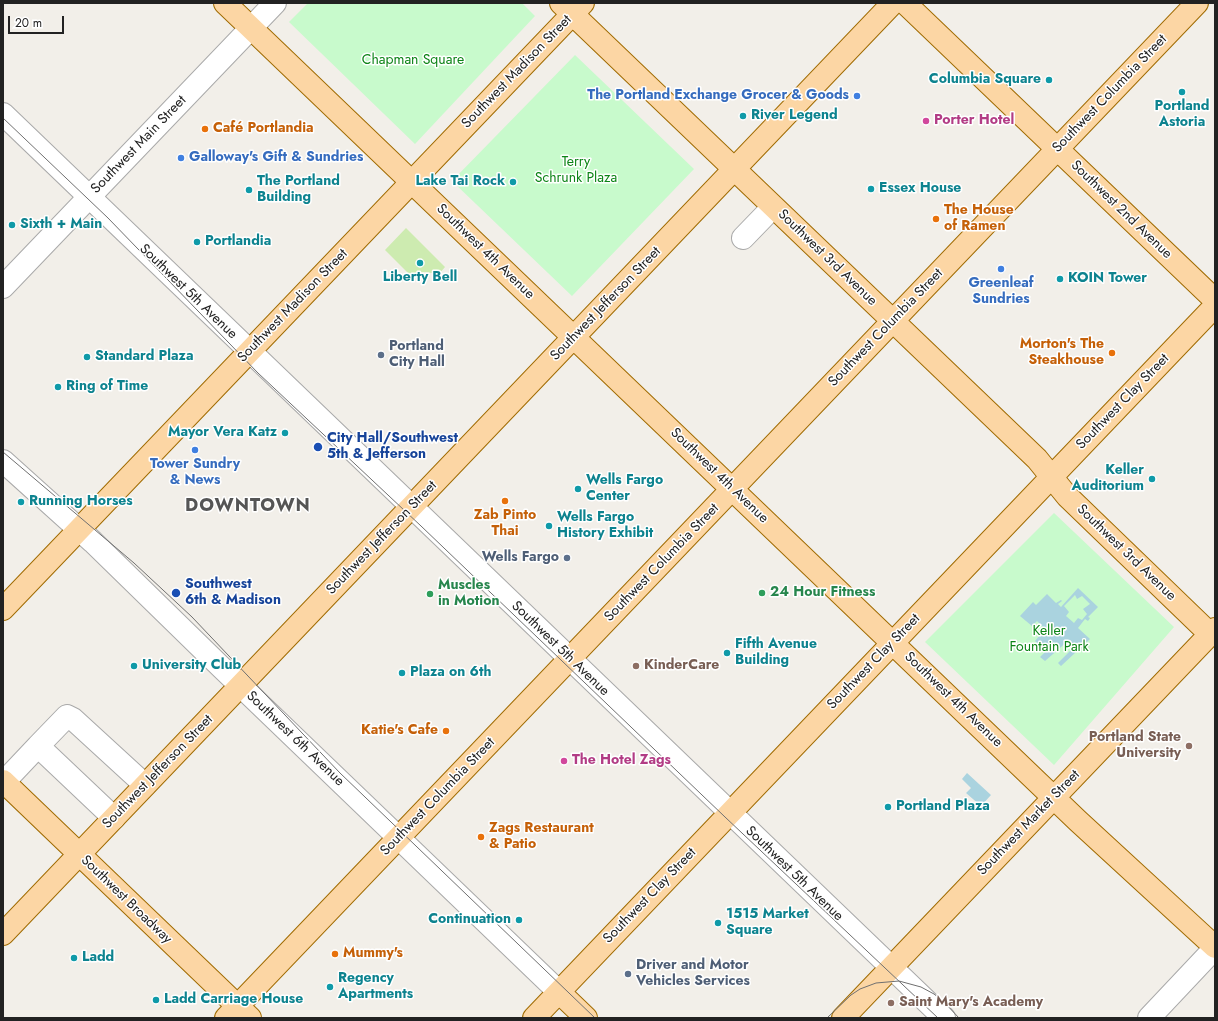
<!DOCTYPE html>
<meta charset="utf-8">
<style>
body{margin:0}
#map{position:relative;width:1218px;height:1021px;overflow:hidden;background:#f2efe9;font-family:Jost,sans-serif}
canvas{display:block}
.frame{position:absolute;inset:0;border:4px solid #222;pointer-events:none}
.scale{position:absolute;left:8px;top:16px;width:56px;height:18px;box-sizing:border-box;border:2px solid #222;border-top:0;padding-left:5px;font-size:12px;line-height:14px;white-space:nowrap;color:#222;-webkit-text-stroke:3px #fff;paint-order:stroke}
</style>
<div id="map">
<canvas width="1218" height="1021"></canvas>
<div class="frame"></div>
<div class="scale">20 m</div>
</div>
<script>
const c = document.querySelector('canvas').getContext('2d');
c.lineJoin = 'round';
function fill(path, color) {
  c.fillStyle = color;
  c.fill(path, 'evenodd');
}
function poly(rows) {
  const path = new Path2D();
  for (const r of rows) {
    path.moveTo(r[0], r[1]);
    for (let i = 2; i < r.length; i += 2) path.lineTo(r[i], r[i + 1]);
  }
  return path;
}
function trace(path, color, width, dash) {
  c.strokeStyle = color;
  c.lineWidth = width;
  c.lineCap = dash ? 'butt' : 'round';
  c.setLineDash(dash || []);
  c.stroke(path);
}
function drawText(font, color, halo, rows, align = 'center') {
  c.font = font + ' Jost,sans-serif';
  c.lineWidth = 3;
  c.setLineDash([]);
  c.textBaseline = 'middle';
  c.strokeStyle = halo;
  c.fillStyle = color;
  for (const [text, x, y, turn = 0] of rows) {
    c.save();
    c.translate(x, y);
    c.rotate((+turn || 0) * Math.PI / 180);
    c.textAlign = isNaN(turn) ? turn : align;
    if (halo) c.strokeText(text, 0, 0);
    c.fillText(text, 0, 0);
    c.restore();
  }
}
const grass = poly([
 [406,228,445,267,439,274,424,272,410,275,385,250]
]);
const park = poly([
 [308,3,522,3,535,16,415,144,289,22],
 [575,55,694,169,572,296,452,181],
 [1054,513,1174,627,1054,765,925,642]
]);
const water = poly([
 [1078,588,1098,607,1088,617,1090,618,1088,621,1085,619,1078,628,1090,639,1061,666,1058,663,1075,646,1069,640,1045,661,1040,657,1046,651,1035,641,1045,629,1037,621,1032,626,1020,616,1033,602,1036,605,1047,594,1056,603,1061,600,1062,601,1058,604,1061,607],
 [1075,595,1077,599,1082,596,1090,604,1083,609,1087,614,1082,620,1078,618,1074,623,1066,616,1069,612,1064,606],
 [967,773,991,795,981,806,966,793,971,788,962,779]
]);
const minor = poly([
 [3,114,944,1018],
 [743,238,773,207],
 [3,287,275,3],
 [3,461,93,542,222,668,559,992],
 [4,782,38,746],
 [114,818,38,746,67,716,73,719,145,785],
 [1149,1018,1215,948]
]);
const major = poly([
 [225,3,1078,821,1215,947],
 [561,3,1037,459,1067,496,1210,634],
 [905,3,1215,300],
 [3,609,583,3],
 [3,781,250,1018],
 [3,934,893,3],
 [559,992,586,1018],
 [226,1018,1197,3],
 [534,1018,1215,306],
 [843,1018,1215,629]
]);
const tram = poly([
 [3,118,108,218,258,373,421,526,725,817,938,1018],
 [3,452,134,563,192,617,340,773,595,1018],
 [827,1018,851,995,860,989,876,983,899,981,921,987,934,994,944,1002,959,1018]
]);
const markers = [
 [1049,80,4,"#0f9aa8"],
 [1182,92,4,"#0f9aa8"],
 [857,96,4,"#3f7fe0"],
 [743,116,4,"#0f9aa8"],
 [926,121,4,"#d1479c"],
 [205,129,4,"#e8710a"],
 [181,158,4,"#3f7fe0"],
 [513,182,4,"#0f9aa8"],
 [871,189,4,"#0f9aa8"],
 [249,190,4,"#0f9aa8"],
 [936,219,4,"#e8710a"],
 [12,225,4,"#0f9aa8"],
 [197,242,4,"#0f9aa8"],
 [420,263,4,"#0f9aa8"],
 [1001,269,4,"#3f7fe0"],
 [1060,279,4,"#0f9aa8"],
 [1112,353,4,"#e8710a"],
 [381,355,4,"#5c6f8a"],
 [87,357,4,"#0f9aa8"],
 [58,387,4,"#0f9aa8"],
 [285,433,4,"#0f9aa8"],
 [318,447,5,"#1a4fb4"],
 [195,450,4,"#3f7fe0"],
 [1152,479,4,"#0f9aa8"],
 [578,489,4,"#0f9aa8"],
 [505,501,4,"#e8710a"],
 [21,502,4,"#0f9aa8"],
 [549,526,4,"#0f9aa8"],
 [567,558,4,"#5c6f8a"],
 [176,593,5,"#1a4fb4"],
 [762,593,4,"#2e9e5b"],
 [430,594,4,"#2e9e5b"],
 [727,653,4,"#0f9aa8"],
 [134,666,4,"#0f9aa8"],
 [636,666,4,"#8d6e63"],
 [402,673,4,"#0f9aa8"],
 [446,731,4,"#e8710a"],
 [1189,746,4,"#8d6e63"],
 [564,761,4,"#d1479c"],
 [888,807,4,"#0f9aa8"],
 [481,837,4,"#e8710a"],
 [519,920,4,"#0f9aa8"],
 [718,923,4,"#0f9aa8"],
 [335,954,4,"#e8710a"],
 [74,958,4,"#0f9aa8"],
 [628,974,4,"#5c6f8a"],
 [330,987,4,"#0f9aa8"],
 [156,1000,4,"#0f9aa8"],
 [891,1003,4,"#8d6e63"]
];
const parkNames = [
 ["Chapman Square",413,61],
 ["Terry",576,163],
 ["Schrunk Plaza",576,179],
 ["Keller",1049,632],
 ["Fountain Park",1049,648]
];
const streetNames = [
 ["Southwest Madison Street",517,72,-46],
 ["Southwest Columbia Street",1110,94,-46],
 ["Southwest Main Street",139,145,-46],
 ["Southwest 2nd Avenue",1121,210,44],
 ["Southwest 4th Avenue",485,252,44],
 ["Southwest 3rd Avenue",827,258,44],
 ["Southwest 5th Avenue",188,292,44],
 ["Southwest Jefferson Street",606,304,-46],
 ["Southwest Madison Street",293,306,-46],
 ["Southwest Columbia Street",886,328,-46],
 ["Southwest Clay Street",1123,402,-46],
 ["Southwest 4th Avenue",719,476,44],
 ["Southwest Jefferson Street",382,538,-46],
 ["Southwest 3rd Avenue",1126,553,44],
 ["Southwest Columbia Street",662,563,-46],
 ["Southwest 5th Avenue",560,649,44],
 ["Southwest Clay Street",874,662,-46],
 ["Southwest 4th Avenue",953,700,44],
 ["Southwest 6th Avenue",295,739,44],
 ["Southwest Jefferson Street",158,772,-46],
 ["Southwest Columbia Street",438,797,-46],
 ["Southwest Market Street",1029,823,-46],
 ["Southwest 5th Avenue",794,874,44],
 ["Southwest Clay Street",650,896,-46],
 ["Southwest Broadway",126,900,44]
];
const cultureNames = [
 ["Columbia Square",1041,80,"right"],
 ["Portland",1182,107,"center"],
 ["Astoria",1182,123,"center"],
 ["River Legend",751,116],
 ["The Portland",257,182],
 ["Building",257,198],
 ["Lake Tai Rock",505,182,"right"],
 ["Essex House",879,189],
 ["Sixth + Main",20,225],
 ["Portlandia",205,242],
 ["Liberty Bell",420,278,"center"],
 ["KOIN Tower",1068,279],
 ["Standard Plaza",95,357],
 ["Ring of Time",66,387],
 ["Mayor Vera Katz",277,433,"right"],
 ["Keller",1144,471,"right"],
 ["Auditorium",1144,487,"right"],
 ["Wells Fargo",586,481],
 ["Center",586,497],
 ["Running Horses",29,502],
 ["Wells Fargo",557,518],
 ["History Exhibit",557,534],
 ["Fifth Avenue",735,645],
 ["Building",735,661],
 ["University Club",142,666],
 ["Plaza on 6th",410,673],
 ["Portland Plaza",896,807],
 ["1515 Market",726,915],
 ["Square",726,931],
 ["Continuation",511,920,"right"],
 ["Ladd",82,958],
 ["Regency",338,979],
 ["Apartments",338,995],
 ["Ladd Carriage House",164,1000]
];
const shopNames = [
 ["The Portland Exchange Grocer & Goods",849,96,"right"],
 ["Galloway's Gift & Sundries",189,158,"left"],
 ["Greenleaf",1001,284],
 ["Sundries",1001,300],
 ["Tower Sundry",195,465],
 ["& News",195,481]
];
const hotelNames = [
 ["Porter Hotel",934,121],
 ["The Hotel Zags",572,761]
];
const foodNames = [
 ["Café Portlandia",213,129],
 ["The House",944,211],
 ["of Ramen",944,227],
 ["Morton's The",1104,345,"right"],
 ["Steakhouse",1104,361,"right"],
 ["Zab Pinto",505,516,"center"],
 ["Thai",505,532,"center"],
 ["Katie's Cafe",438,731,"right"],
 ["Zags Restaurant",489,829],
 ["& Patio",489,845],
 ["Mummy's",343,954]
];
const serviceNames = [
 ["Portland",389,347],
 ["City Hall",389,363],
 ["Wells Fargo",559,558,"right"],
 ["Driver and Motor",636,966],
 ["Vehicles Services",636,982]
];
const transitNames = [
 ["City Hall/Southwest",327,439],
 ["5th & Jefferson",327,455],
 ["Southwest",185,585],
 ["6th & Madison",185,601]
];
const leisureNames = [
 ["Muscles",438,586],
 ["in Motion",438,602],
 ["24 Hour Fitness",770,593]
];
const educationNames = [
 ["KinderCare",644,666],
 ["Portland State",1181,738,"right"],
 ["University",1181,754,"right"],
 ["Saint Mary's Academy",899,1003]
];
const districtNames = [
 ["DOWNTOWN",248,507]
];
fill(grass, '#cdebb0');
fill(park, '#c8facc');
fill(water, '#aad3df');
trace(minor, '#a9a9a9', 24);
trace(major, '#a06b00', 24);
trace(minor, '#fff', 22);
trace(major, '#fcd6a4', 22);
trace(tram, '#707070', 1);
for (const [x, y, r, color] of markers) {
  const dot = new Path2D();
  dot.arc(x, y, r, 0, 2 * Math.PI);
  c.fillStyle = color;
  c.fill(dot);
  trace(dot, '#fff', 1.5);
}
drawText('14px', '#0c8416', '#fff', parkNames);
drawText('14px', '#222', '#fff', streetNames);
drawText('bold 14px', '#0d838f', '#fff', cultureNames, 'left');
drawText('bold 14px', '#366cbe', '#fff', shopNames);
drawText('bold 14px', '#b23c85', '#fff', hotelNames, 'left');
drawText('bold 14px', '#c56008', '#fff', foodNames, 'left');
drawText('bold 14px', '#4e5e75', '#fff', serviceNames, 'left');
drawText('bold 14px', '#164399', '#fff', transitNames, 'left');
drawText('bold 14px', '#27864d', '#fff', leisureNames, 'left');
drawText('bold 14px', '#785e54', '#fff', educationNames, 'left');
c.letterSpacing = '1px';
drawText('bold 18px', '#555', '#fff', districtNames);
c.letterSpacing = '0px';
</script>
